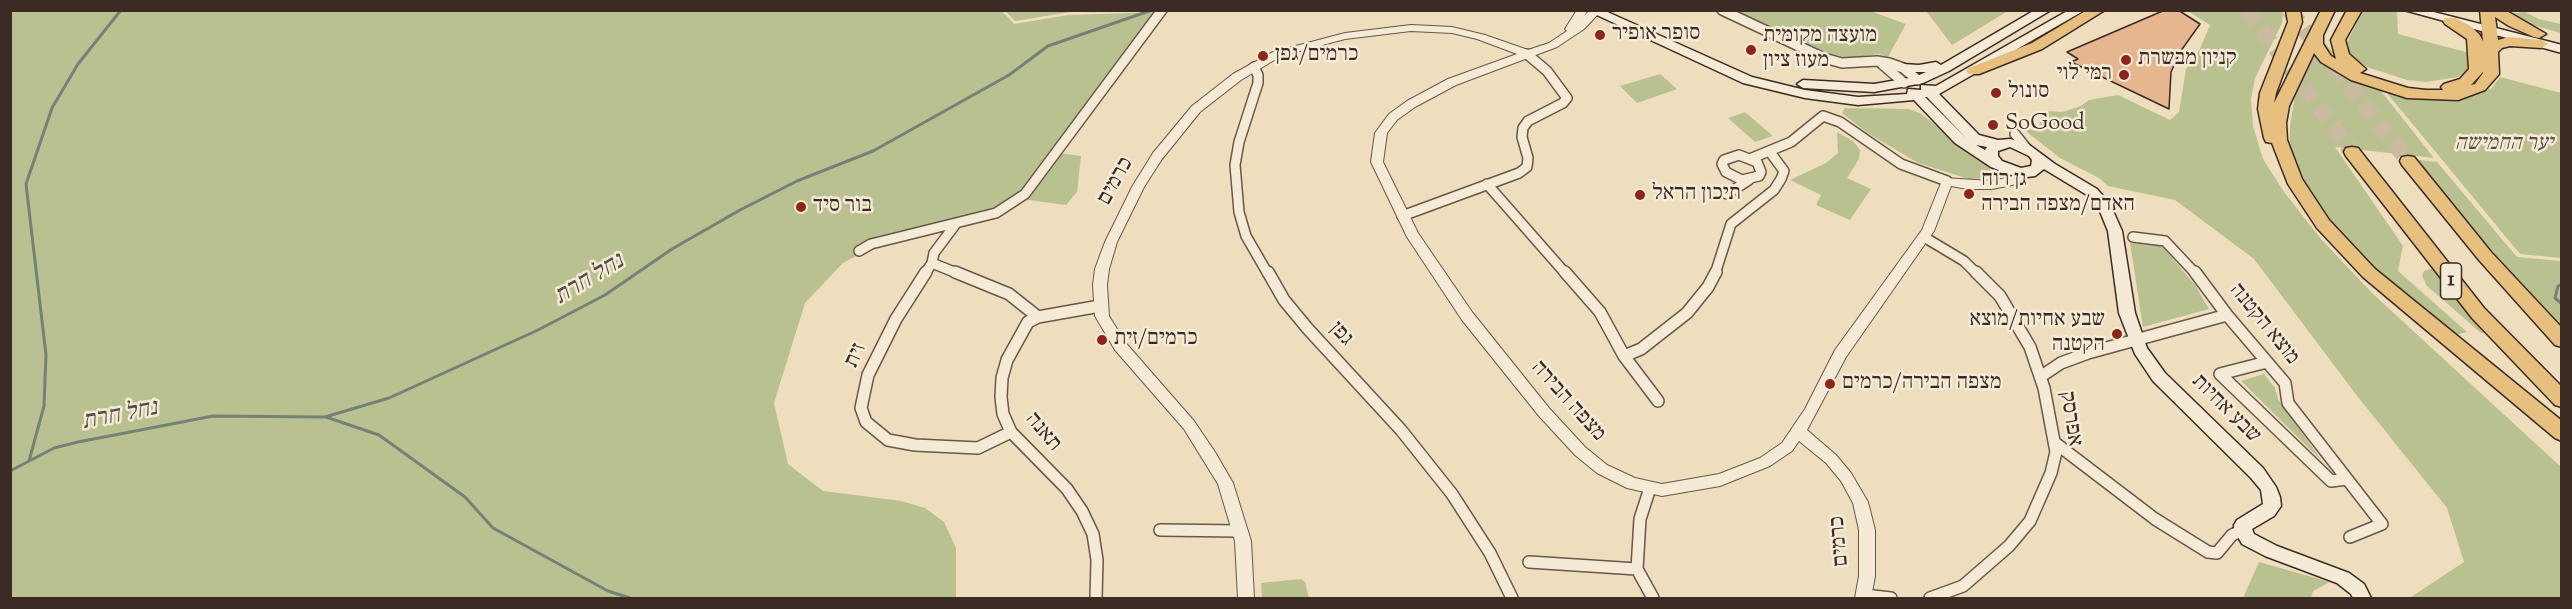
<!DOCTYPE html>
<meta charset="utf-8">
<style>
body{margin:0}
#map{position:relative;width:2572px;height:609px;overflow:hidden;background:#eedebe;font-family:"Sorts Mill Goudy",serif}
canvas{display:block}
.frame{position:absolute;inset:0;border:12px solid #3c2a24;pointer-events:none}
</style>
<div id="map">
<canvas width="2572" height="609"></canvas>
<div class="frame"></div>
</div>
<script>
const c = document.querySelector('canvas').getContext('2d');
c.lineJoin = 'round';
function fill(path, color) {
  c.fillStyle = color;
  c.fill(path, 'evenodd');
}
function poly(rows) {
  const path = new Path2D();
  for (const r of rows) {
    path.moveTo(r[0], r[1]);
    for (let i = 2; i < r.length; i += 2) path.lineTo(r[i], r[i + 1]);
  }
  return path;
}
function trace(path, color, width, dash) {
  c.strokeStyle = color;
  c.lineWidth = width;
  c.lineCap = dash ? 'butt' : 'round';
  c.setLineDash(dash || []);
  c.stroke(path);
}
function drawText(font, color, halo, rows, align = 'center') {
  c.font = font + ' "Sorts Mill Goudy","Frank Ruhl Libre",serif';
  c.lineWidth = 5;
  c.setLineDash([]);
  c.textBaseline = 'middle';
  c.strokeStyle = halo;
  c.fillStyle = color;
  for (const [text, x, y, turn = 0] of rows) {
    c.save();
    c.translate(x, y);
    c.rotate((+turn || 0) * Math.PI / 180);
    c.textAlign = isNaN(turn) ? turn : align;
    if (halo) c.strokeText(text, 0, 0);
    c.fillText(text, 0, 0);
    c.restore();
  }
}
const green = poly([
 [1001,10,1014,24,1068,15,1161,12,1059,153,1081,156,1077,192,1066,205,1028,200,880,243,843,263,805,303,774,403,788,464,823,491,901,501,925,508,944,522,956,548,956,598,11,598,10,11],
 [1005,11,1130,11,1071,12,1015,21],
 [1735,11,1870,11,1906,24,1888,57,1879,54,1848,58,1828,53],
 [1926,11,2008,11,1952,45],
 [2188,11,2283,11,2282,23,2255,78,2251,99,2253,126,2263,159,2284,192,2321,239,2373,294,2561,467,2561,598,2405,598,2411,597,2464,562,2447,508,2358,397,2254,259,2175,200,2108,186,2099,178,2060,158,2023,129,2038,130,2042,114,2049,111,2062,112,2081,106,2089,100,2118,95,2170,120,2179,112,2186,69,2200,49,2210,25],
 [2363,11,2397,11,2398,34,2473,54,2472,68,2458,77,2426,82,2407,80,2367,67,2348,53,2346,48,2347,42],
 [2525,12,2539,19,2561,24,2561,33,2522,22,2508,14],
 [2314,52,2343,75,2381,91,2434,158,2335,147,2403,246,2398,271,2467,332,2455,335,2400,295,2342,238,2319,208,2298,174,2289,150,2290,125,2295,96],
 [1660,74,1677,89,1637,103,1620,86],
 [2500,77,2561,93,2561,258,2520,254,2386,92,2413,98,2458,99,2492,88],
 [1845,108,1909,109,1920,113,1990,167,1990,173,1984,178,1969,179,1918,163,1866,132,1842,113],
 [1745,112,1773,136,1755,142,1728,118],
 [1837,132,1853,141,1860,150,1859,159,1847,178,1871,189,1850,220,1816,205,1821,195,1790,180,1826,163,1838,153],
 [2411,159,2437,162,2517,257,2561,261,2561,325,2497,256],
 [2130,243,2162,246,2195,285,2209,309,2143,327],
 [2433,268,2488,332,2481,333,2427,286,2422,276,2424,271],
 [2264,374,2275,388,2278,399,2322,461,2241,381],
 [2259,562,2330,582,2313,591,2311,598,2243,598],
 [1301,579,1305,582,1309,598,1262,598,1261,583]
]);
const stream = poly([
 [2562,284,2558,286,2555,298,2562,304],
 [326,417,379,435,465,497,493,528,608,591,630,598],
 [29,461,44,406,46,355,26,184,52,108,78,64,121,10],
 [10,471,54,448,78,442,213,416,325,417,389,398,538,330,605,295,672,249,740,210,797,181,873,151,1009,75,1048,46,1152,10]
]);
const building = poly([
 [2165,10,2178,10,2200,24,2180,52,2171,72,2169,109,2071,62,2078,59,2067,52,2165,10]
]);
const trunkTunnel = poly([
 [2247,10,2352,152],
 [2289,10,2408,161]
]);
const minorFar1 = poly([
 [1722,10,1824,58,1842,63,1877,61,1889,63,1903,68,1918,80],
 [1882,64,1904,83],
 [1254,67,1258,75,1258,83,1239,142,1235,165,1239,212,1246,236,1268,274],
 [2015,134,2026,148],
 [1739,155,1757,162,1761,172,1759,176,1742,180,1726,172,1722,164,1724,160,1739,155],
 [1752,158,1791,142,1823,116,1840,122,1901,164,1947,181],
 [1487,184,1566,274],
 [1727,194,1749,180],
 [1402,216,1519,173,1527,167,1528,158,1522,137,1523,128,1528,121,1563,103,1567,98,1547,71,1527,54],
 [1924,237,1964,261,1977,274],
 [2133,237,2165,241,2196,274],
 [859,251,871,244,996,213,1025,194,1162,10],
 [932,263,934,253,955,225],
 [925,274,932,263,959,274],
 [1715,274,1731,224,1774,190,1781,179,1784,171,1770,152]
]);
const minor = poly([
 [926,272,896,319,868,375,861,408,866,422,888,440,915,445,978,448,1011,432],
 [955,272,1009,294,1038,317],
 [1268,272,1284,300,1308,329,1401,430,1452,494,1490,553,1512,598],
 [1565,272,1600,312,1624,356,1658,401],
 [2195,272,2227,315,2285,383,2288,403,2382,524,2350,537],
 [1624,356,1641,349,1687,313,1708,287,1716,272],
 [2267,362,2220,374,2331,481,2347,479],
 [2040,377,2061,363,2088,353,2227,315],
 [2054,442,2155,519,2208,552,2217,553,2232,535,2243,530],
 [1650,488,1640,519,1637,569,1653,598],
 [1160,530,1240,531],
 [1529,562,1637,569],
 [1864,595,1891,598],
 [1096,598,1097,560,1093,534,1082,511,1067,489,1011,432,1003,414,1001,397,1002,378,1007,360,1028,322,1038,317,1100,306],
 [1930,598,1963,586,2009,546,2030,521,2051,473,2056,452,2044,388,2030,347,2000,296,1976,272]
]);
const tertiary = poly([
 [1577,10,1588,10,1584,16,1590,10,1602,10,1584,29,1557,47,1456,85,1415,107,1397,120,1387,133,1383,162,1418,233,1472,312,1549,408,1585,447,1607,465,1635,478,1662,484,1719,474,1760,458,1782,443,1805,409,1835,350,1922,230,1943,178,1992,181,2010,177,2027,169,2033,173,2017,184,1992,189,1968,189,1951,186,1934,231,1846,357,1807,430,1836,455,1851,473,1868,502,1875,530,1875,576,1871,598,1855,598,1859,576,1859,530,1853,503,1841,481,1826,463,1799,441,1792,451,1770,466,1720,486,1662,496,1627,488,1597,473,1575,455,1539,416,1462,320,1407,237,1371,162,1375,133,1389,114,1407,101,1448,79,1517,54,1477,39,1452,33,1411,31,1345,39,1281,56,1241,80,1200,112,1162,159,1144,187,1117,242,1109,269,1107,285,1109,316,1125,342,1194,421,1215,452,1233,483,1251,541,1254,598,1238,598,1235,541,1218,484,1184,429,1115,350,1095,316,1093,285,1095,269,1105,242,1132,187,1153,153,1192,106,1233,74,1273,52,1345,33,1411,25,1452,27,1485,35,1528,50,1549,43,1567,31,1565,29,1577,10]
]);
const secondary = poly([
 [1586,10,1603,10,1752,77,1805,90,1858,97,1907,94,1908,89,1921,90,1921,85,1936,86,2069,10,2085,10,1939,94,1979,135,1998,140,2010,139,2028,144,2055,164,2097,189,2110,204,2122,231,2135,313,2147,348,2165,373,2263,468,2276,487,2280,497,2281,506,2274,516,2252,529,2254,534,2277,546,2349,573,2364,584,2371,598,2353,598,2351,594,2337,583,2265,556,2242,544,2234,530,2234,525,2237,520,2263,504,2261,490,2251,478,2153,381,2135,354,2119,313,2108,231,2099,209,2087,195,2044,169,2035,176,2019,178,1991,167,1955,143,1914,100,1858,105,1805,98,1743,83,1586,10],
 [1925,97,1927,97,1966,138,1925,97],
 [1976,145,1982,146,1987,147,1985,150,1976,145],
 [2010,147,2029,156,2032,160,2031,166,2021,168,2002,161,1998,156,1998,151,2010,147],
 [2035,10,2051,10,1949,71,1923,83,1874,92,1803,88,1797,84,1803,80,1874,84,1915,77,1926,72,1903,72,1897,68,1903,64,1919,65,1936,62,1941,65,2035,10],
 [2404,10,2426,10,2562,45,2562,53,2404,10]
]);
const trunk = poly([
 [2087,10,2105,10,2042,49,1979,74,1969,74,1966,71,1969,68,2032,43,2087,10],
 [2286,10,2300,10,2302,22,2276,93,2274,103,2321,10,2335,10,2323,35,2323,44,2331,56,2336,59,2331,40,2347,10,2362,10,2345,40,2349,54,2366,69,2360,73,2408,88,2426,90,2443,90,2441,87,2444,84,2460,79,2469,69,2467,39,2445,24,2443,21,2445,18,2455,18,2469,25,2479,34,2483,41,2480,10,2505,10,2546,34,2539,38,2534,37,2509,26,2495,17,2498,40,2509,37,2541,40,2548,44,2541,48,2510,46,2502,48,2498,52,2499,74,2485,90,2458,100,2407,98,2351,80,2321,62,2314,53,2289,106,2286,123,2287,140,2302,179,2329,220,2375,269,2562,421,2562,441,2555,438,2363,277,2317,228,2288,184,2272,143,2266,142,2264,138,2258,109,2260,93,2288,22,2286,10],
 [2483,72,2483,73,2475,84,2471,85,2483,72],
 [2352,147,2358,148,2484,308,2562,387,2562,407,2555,405,2472,318,2346,156,2344,152,2346,148,2352,147],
 [2408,156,2414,157,2491,252,2562,328,2562,347,2555,345,2479,260,2402,165,2400,161,2402,157,2408,156]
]);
const markers = [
 [1600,35,6,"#8f2418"],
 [1751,50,6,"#8f2418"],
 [1263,56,6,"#8f2418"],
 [2126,60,6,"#8f2418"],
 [2124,75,6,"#8f2418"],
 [1996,93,6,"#8f2418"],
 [1993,125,6,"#8f2418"],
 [1969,194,6,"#8f2418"],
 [1640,195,6,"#8f2418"],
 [801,207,6,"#8f2418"],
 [2117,334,6,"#8f2418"],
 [1102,340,6,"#8f2418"],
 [1830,384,6,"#8f2418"]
];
const shields = [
 [2451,281,21]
];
const shieldNames = [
 ["1",2451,281]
];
const poiNames = [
 ["סופר אופיר",1612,35],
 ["מועצה מקומית",1763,37],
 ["מעוז ציון",1763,62],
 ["כרמים/גפן",1275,56],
 ["קניון מבשרת",2138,60],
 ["רמי לוי",2112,75,"right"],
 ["סונול",2008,93],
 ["SoGood",2005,125],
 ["גן רוח",1981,181],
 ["האדם/מצפה הבירה",1981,206],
 ["תיכון הראל",1652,195],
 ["בור סיד",813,207],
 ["שבע אחיות/מוצא",2105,321,"right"],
 ["הקטנה",2105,346,"right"],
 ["כרמים/זית",1114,340],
 ["מצפה הבירה/כרמים",1842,384]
];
const parkNames = [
 ["יער החמישה",2504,145]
];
const streetNames = [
 ["כרמים",1117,182,-61],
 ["מוצא הקטנה",2263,325,51],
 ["גפן",1340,335,47],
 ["זית",857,356,-66],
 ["מצפה הבירה",1567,402,48],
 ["שבע אחיות",2225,410,45],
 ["אפרסק",2069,419,81],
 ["תאנה",1042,433,50],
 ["כרמים",1841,541,-95]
];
const waterNames = [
 ["נחל חרת",590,281,-31],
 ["נחל חרת",120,417,-11]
];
fill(green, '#bac190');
trace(stream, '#748277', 3);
fill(building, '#e5b690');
trace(building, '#3c2a24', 1.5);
trace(trunkTunnel, '#caba9f', 16, [16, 8]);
trace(minorFar1, '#68574a', 12);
trace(minor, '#68574a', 14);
trace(tertiary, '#68574a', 2);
trace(secondary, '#3c2a24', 3);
trace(trunk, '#3c2a24', 3);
trace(minorFar1, '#f4ead5', 9);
trace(minor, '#f4ead5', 11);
fill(tertiary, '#f4ead5');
fill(secondary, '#f4ead5');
fill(trunk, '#e7bf7f');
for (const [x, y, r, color] of markers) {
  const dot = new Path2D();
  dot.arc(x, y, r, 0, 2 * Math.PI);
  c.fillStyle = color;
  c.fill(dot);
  trace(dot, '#f4ead5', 2);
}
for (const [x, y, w] of shields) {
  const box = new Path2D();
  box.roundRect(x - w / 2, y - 18, w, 36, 4.5);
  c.fillStyle = '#f4ead5';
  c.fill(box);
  trace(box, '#3c2a24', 1.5);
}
drawText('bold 21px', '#3c2a24', null, shieldNames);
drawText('22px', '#3c2a24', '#f4ead5', poiNames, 'left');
drawText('italic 22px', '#5c503f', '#f4ead5', parkNames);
drawText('22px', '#3c2a24', '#f4ead5', streetNames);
drawText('italic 24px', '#544e46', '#f4ead5', waterNames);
</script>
